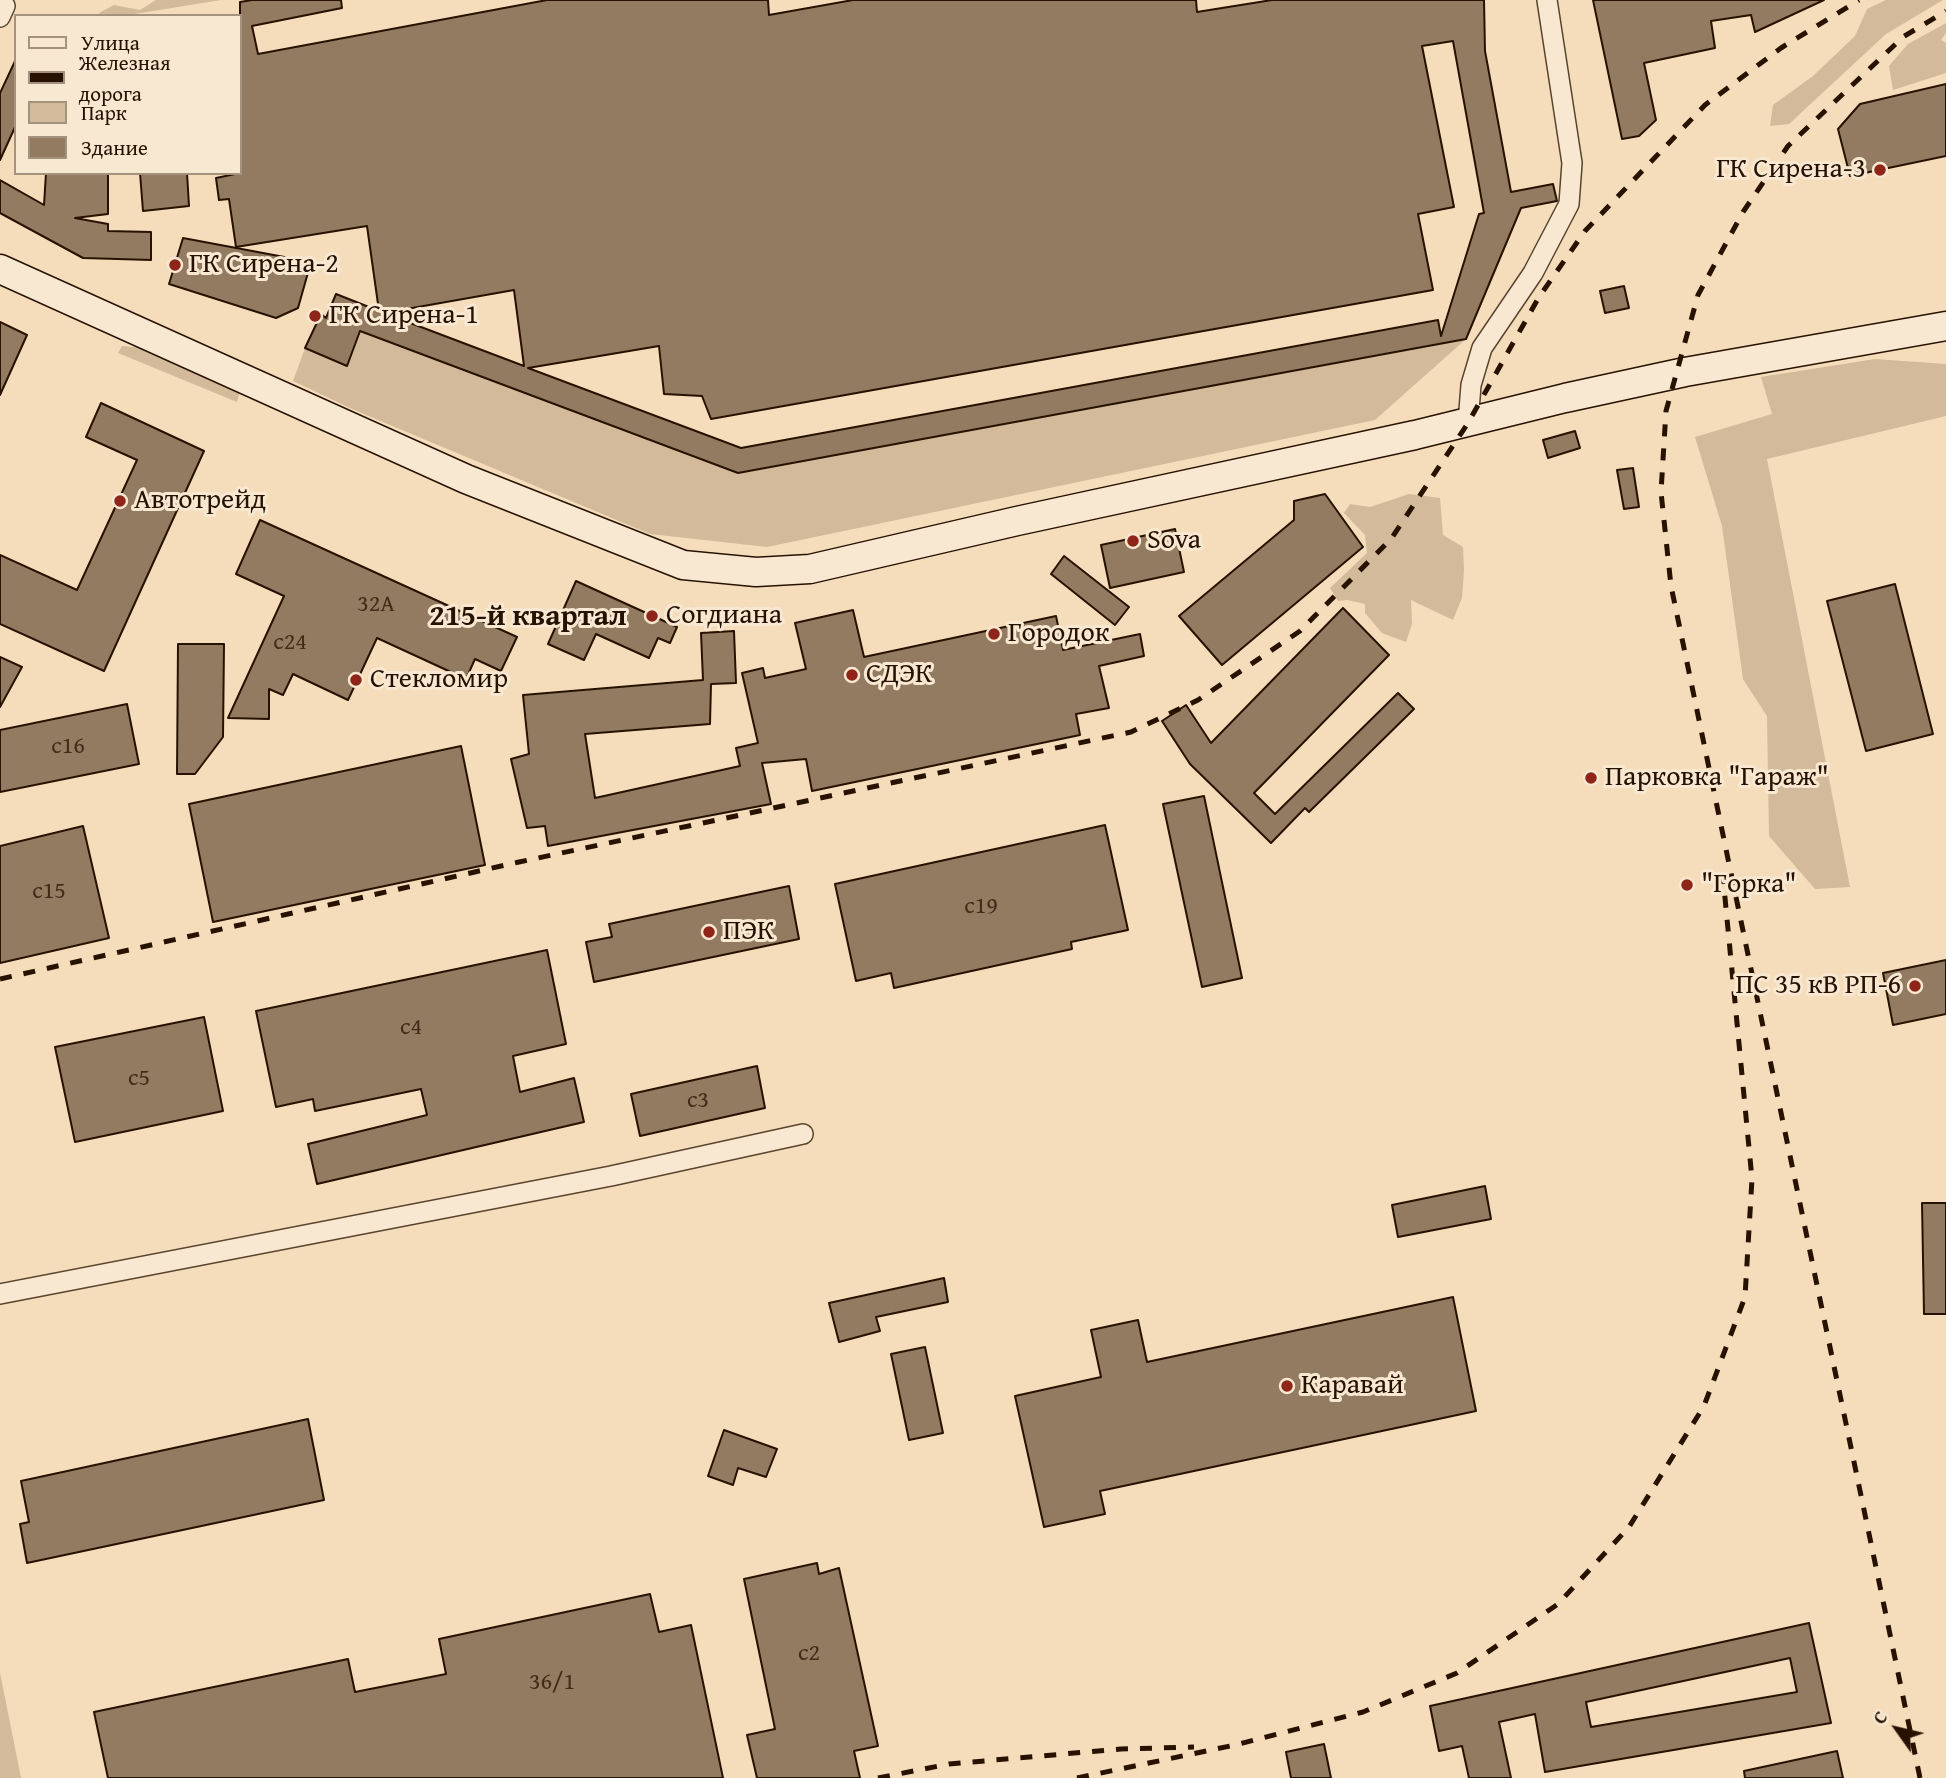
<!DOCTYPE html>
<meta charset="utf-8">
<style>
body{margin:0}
#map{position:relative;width:1946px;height:1778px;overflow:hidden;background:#f5dcba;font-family:"Gentium Book Plus",serif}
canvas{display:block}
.legend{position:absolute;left:14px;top:14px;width:228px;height:161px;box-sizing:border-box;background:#f8e8d2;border:2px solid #a4927e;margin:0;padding:9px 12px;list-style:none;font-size:21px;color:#271200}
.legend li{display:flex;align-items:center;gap:14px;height:35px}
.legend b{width:35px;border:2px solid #a4927e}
.north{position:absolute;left:1862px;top:1694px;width:70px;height:70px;-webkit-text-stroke:5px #f8e8d2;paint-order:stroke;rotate:304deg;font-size:19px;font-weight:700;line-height:28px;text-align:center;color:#271200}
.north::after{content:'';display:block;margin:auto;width:24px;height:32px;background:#271200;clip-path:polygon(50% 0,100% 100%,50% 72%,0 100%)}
</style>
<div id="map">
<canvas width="1946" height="1778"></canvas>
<ul class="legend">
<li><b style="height:9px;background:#f8e8d2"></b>Улица</li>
<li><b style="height:9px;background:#271200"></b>Железная дорога</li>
<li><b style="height:19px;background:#d2ba9a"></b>Парк</li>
<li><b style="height:19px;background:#927b61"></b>Здание</li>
</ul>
<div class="north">С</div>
</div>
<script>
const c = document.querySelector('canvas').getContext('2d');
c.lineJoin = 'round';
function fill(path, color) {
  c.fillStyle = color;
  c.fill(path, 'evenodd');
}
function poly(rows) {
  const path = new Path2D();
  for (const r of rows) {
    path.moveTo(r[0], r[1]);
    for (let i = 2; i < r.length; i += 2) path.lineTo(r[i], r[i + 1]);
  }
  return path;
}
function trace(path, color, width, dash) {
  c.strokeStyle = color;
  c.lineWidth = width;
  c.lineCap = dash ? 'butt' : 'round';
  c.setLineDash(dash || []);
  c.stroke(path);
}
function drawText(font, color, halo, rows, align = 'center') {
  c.font = font + ' "Gentium Book Plus",serif';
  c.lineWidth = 6;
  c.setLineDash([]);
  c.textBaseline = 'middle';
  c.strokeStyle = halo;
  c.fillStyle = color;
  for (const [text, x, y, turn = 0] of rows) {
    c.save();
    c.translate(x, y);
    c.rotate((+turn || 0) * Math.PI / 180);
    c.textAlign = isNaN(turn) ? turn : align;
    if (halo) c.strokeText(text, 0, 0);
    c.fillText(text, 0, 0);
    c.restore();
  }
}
const green = poly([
 [156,0,221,0,122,16,100,16,99,13,114,5,140,10],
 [1886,0,1943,0,1886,34,1789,124,1770,126,1773,105,1813,76,1855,36,1867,9],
 [1946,23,1946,33,1941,40,1946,43,1946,73,1893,90,1889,66,1908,44],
 [360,331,738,473,1466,339,1375,420,767,547,650,534,352,409,293,381,305,348,347,365],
 [122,346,143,348,240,391,237,402,118,353],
 [1875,359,1946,364,1946,416,1767,459,1850,887,1815,889,1769,836,1767,716,1743,679,1722,526,1695,437,1772,414,1761,377],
 [1409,494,1440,498,1443,535,1463,547,1464,570,1462,598,1453,620,1411,600,1412,624,1406,642,1382,633,1365,613,1365,604,1347,600,1338,601,1330,588,1367,553,1365,535,1344,513,1350,504,1370,507],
 [0,1673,21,1778,0,1778]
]);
const building = poly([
 [252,0,341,0,342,8,252,26,258,54,547,0,768,0,769,15,853,0,1196,0,1197,12,1272,0,1484,0,1485,51,1511,192,1553,184,1557,201,1521,208,1466,339,738,473,360,331,347,366,305,348,321,314,326,318,336,294,379,311,367,226,236,247,229,199,219,200,216,178,240,173,240,2,252,0],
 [1453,41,1484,213,1479,214,1441,336,1438,320,741,448,528,368,659,346,664,394,702,396,711,419,1433,290,1418,214,1454,207,1422,46,1453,41],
 [514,290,524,366,384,313,514,290],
 [1593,0,1824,0,1755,32,1751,15,1711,21,1715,48,1644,63,1656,120,1639,136,1622,139,1593,0],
 [16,59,16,125,0,160,0,93,16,59],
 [1946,84,1946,156,1850,176,1838,129,1860,104,1946,84],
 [46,173,108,173,108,214,75,218,108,224,108,231,151,232,151,260,83,258,0,213,0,180,44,205,46,173],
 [140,173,187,173,189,206,143,211,140,173],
 [183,238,311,262,298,308,276,318,169,284,183,238],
 [1624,286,1629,308,1605,313,1600,291,1624,286],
 [0,322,27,335,0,395,0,322],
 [101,403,204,451,104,671,0,624,0,555,77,590,137,460,86,437,101,403],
 [1575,431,1580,448,1548,458,1543,440,1575,431],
 [1633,468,1639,507,1624,509,1617,470,1633,468],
 [1325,494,1363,547,1222,665,1179,616,1294,520,1294,501,1325,494],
 [260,520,517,637,501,671,475,659,466,679,377,638,348,700,293,674,283,695,269,689,269,719,228,718,284,596,236,574,260,520],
 [1175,529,1184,572,1110,588,1101,545,1175,529],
 [1064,556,1129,607,1115,625,1051,574,1064,556],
 [576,581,677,627,670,643,658,638,649,658,596,634,584,660,548,644,576,581],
 [1895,584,1933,734,1866,751,1827,601,1895,584],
 [1343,608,1389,655,1254,793,1275,814,1398,693,1414,709,1309,812,1305,808,1271,843,1190,764,1162,721,1186,705,1211,743,1343,608],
 [853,610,864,657,1056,616,1063,650,1140,634,1144,656,1099,666,1109,708,1076,714,1080,735,812,791,806,759,762,763,771,804,548,846,545,826,527,828,511,759,529,754,523,695,703,680,701,633,734,631,736,683,711,684,710,724,585,734,595,798,740,766,736,748,758,743,742,673,763,668,765,678,806,669,795,623,853,610],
 [178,644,224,644,223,737,195,774,177,774,178,644],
 [0,657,22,667,0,707,0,657],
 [127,704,139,764,0,792,0,730,127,704],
 [461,746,485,865,213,922,189,804,461,746],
 [1204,796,1242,978,1202,987,1163,804,1204,796],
 [1105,825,1128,930,1071,942,1072,949,894,988,891,973,856,981,835,884,1105,825],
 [83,826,109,938,0,963,0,846,83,826],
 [789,886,799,939,594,982,586,942,612,937,609,924,789,886],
 [547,950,566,1044,513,1056,520,1092,574,1078,584,1122,317,1184,308,1144,427,1115,421,1089,315,1111,313,1099,276,1107,256,1011,547,950],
 [1946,960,1946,1014,1893,1025,1883,973,1946,960],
 [204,1017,223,1111,75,1142,55,1047,204,1017],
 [757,1066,765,1108,640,1136,631,1094,757,1066],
 [1485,1186,1491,1219,1398,1237,1392,1205,1485,1186],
 [1922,1203,1946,1203,1946,1314,1924,1314,1922,1203],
 [944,1278,948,1302,876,1317,880,1331,839,1342,829,1303,944,1278],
 [1453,1297,1476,1411,1100,1491,1105,1514,1044,1527,1015,1396,1101,1377,1091,1330,1138,1320,1147,1362,1453,1297],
 [925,1347,943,1433,909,1440,891,1354,925,1347],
 [308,1419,324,1500,27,1563,20,1524,29,1522,21,1481,308,1419],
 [724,1430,777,1449,766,1477,738,1468,733,1485,708,1476,724,1430],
 [817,1563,819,1574,839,1568,878,1746,854,1751,860,1778,757,1778,747,1735,775,1729,744,1579,817,1563],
 [650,1594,659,1632,691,1625,723,1778,108,1778,94,1712,348,1659,355,1692,446,1674,439,1639,650,1594],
 [1809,1623,1831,1723,1545,1772,1535,1714,1499,1722,1511,1778,1469,1778,1462,1746,1439,1751,1430,1706,1809,1623],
 [1790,1658,1797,1692,1591,1727,1586,1702,1790,1658],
 [1324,1744,1331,1778,1291,1778,1286,1752,1324,1744],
 [1837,1751,1843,1778,1745,1778,1744,1771,1837,1751]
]);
const street = poly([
 [0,17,5,6],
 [1468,423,1471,385,1482,348,1533,273,1569,204,1572,163,1547,0],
 [0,1294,611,1176,803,1134]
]);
const secondary = poly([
 [0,269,466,479,683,565,756,572,810,569,1017,521,1415,435,1565,398,1685,372,1946,326]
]);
const rail = poly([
 [0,979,519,862,1131,732,1198,700,1300,631,1391,539,1468,423,1539,297,1585,231,1705,105,1781,48,1859,0],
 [878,1778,949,1764,1121,1749,1194,1747],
 [1077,1778,1235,1745,1363,1712,1457,1673,1558,1604,1629,1527,1704,1406,1745,1297,1752,1179,1723,877],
 [1920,1778,1671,586,1661,492,1666,411,1698,295,1743,212,1788,146,1903,37,1946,11]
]);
const markers = [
 [1880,170,7,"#8f2418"],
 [175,265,7,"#8f2418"],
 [315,316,7,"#8f2418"],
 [120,501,7,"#8f2418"],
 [1133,541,7,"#8f2418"],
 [652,616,7,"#8f2418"],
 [994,634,7,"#8f2418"],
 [852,675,7,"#8f2418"],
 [356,680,7,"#8f2418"],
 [1591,778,7,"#8f2418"],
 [1687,885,7,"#8f2418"],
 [709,932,7,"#8f2418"],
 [1915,986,7,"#8f2418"],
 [1287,1386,7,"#8f2418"]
];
const numberNames = [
 ["32А",376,605],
 ["с24",290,643],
 ["с16",68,747],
 ["с15",49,892],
 ["с19",981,907],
 ["с4",411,1028],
 ["с5",139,1079],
 ["с3",698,1101],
 ["с2",809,1654],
 ["36/1",552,1683]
];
const poiNames = [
 ["ГК Сирена-3",1866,170,"right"],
 ["ГК Сирена-2",189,265],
 ["ГК Сирена-1",329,316],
 ["Автотрейд",134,501],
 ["Sova",1147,541],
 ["Согдиана",666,616],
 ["Городок",1008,634],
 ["СДЭК",866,675],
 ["Стекломир",370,680],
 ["Парковка \"Гараж\"",1605,778],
 ["\"Горка\"",1701,885],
 ["ПЭК",723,932],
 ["ПС 35 кВ РП-6",1901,986,"right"],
 ["Каравай",1301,1386]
];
const neighbourhoodNames = [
 ["215-й квартал",528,617]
];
fill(green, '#d2ba9a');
fill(building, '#927b61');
trace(building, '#271200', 2);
trace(street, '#5a442e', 22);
trace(secondary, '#271200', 31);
trace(street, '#f8e8d2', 19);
trace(secondary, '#f8e8d2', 28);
trace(rail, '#271200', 5, [12, 12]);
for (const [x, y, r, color] of markers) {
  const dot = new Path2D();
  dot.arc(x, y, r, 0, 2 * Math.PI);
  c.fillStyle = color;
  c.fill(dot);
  trace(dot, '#f8e8d2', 2.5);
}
drawText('24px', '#422c18', null, numberNames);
drawText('28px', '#271200', '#f8e8d2', poiNames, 'left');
drawText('bold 30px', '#271200', '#f8e8d2', neighbourhoodNames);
</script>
